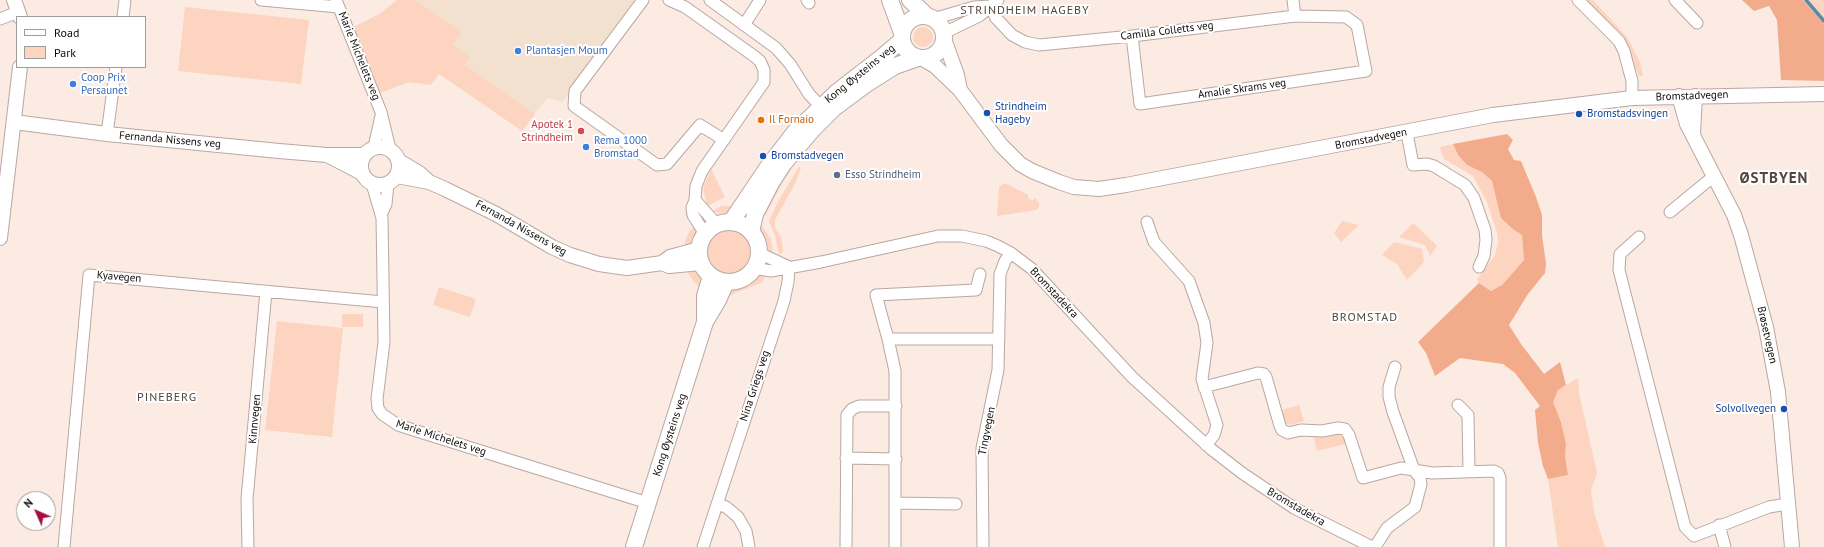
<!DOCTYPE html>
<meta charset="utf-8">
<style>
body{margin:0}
#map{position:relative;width:1824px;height:547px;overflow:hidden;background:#fbebe3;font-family:"PT Sans",sans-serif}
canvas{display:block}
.legend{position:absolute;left:16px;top:16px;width:130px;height:52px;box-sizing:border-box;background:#fff;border:1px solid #9f9d9c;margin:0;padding:5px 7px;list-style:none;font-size:12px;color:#0f0a08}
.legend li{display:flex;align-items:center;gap:8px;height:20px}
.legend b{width:20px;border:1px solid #9f9d9c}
.north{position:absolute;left:16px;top:491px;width:40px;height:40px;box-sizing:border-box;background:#fff;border:1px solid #9f9d9c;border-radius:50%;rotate:315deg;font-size:11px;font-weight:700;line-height:16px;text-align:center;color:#0f0a08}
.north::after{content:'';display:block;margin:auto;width:14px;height:18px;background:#a50c42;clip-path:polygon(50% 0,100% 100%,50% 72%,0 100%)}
</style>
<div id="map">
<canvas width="1824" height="547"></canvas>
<ul class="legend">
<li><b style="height:5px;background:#fff"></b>Road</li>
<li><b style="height:11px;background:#fdd4c0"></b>Park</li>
</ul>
<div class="north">N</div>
</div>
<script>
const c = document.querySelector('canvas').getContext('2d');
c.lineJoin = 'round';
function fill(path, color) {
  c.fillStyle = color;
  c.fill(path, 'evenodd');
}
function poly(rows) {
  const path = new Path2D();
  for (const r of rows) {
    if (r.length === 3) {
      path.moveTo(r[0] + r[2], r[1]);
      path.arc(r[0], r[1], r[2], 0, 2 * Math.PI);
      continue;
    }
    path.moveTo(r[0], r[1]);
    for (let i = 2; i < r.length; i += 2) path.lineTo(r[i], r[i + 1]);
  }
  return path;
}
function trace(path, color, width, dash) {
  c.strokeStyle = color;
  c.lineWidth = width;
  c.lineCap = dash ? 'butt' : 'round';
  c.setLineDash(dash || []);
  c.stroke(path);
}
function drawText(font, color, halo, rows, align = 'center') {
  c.font = font + ' "PT Sans",sans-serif';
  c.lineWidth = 4;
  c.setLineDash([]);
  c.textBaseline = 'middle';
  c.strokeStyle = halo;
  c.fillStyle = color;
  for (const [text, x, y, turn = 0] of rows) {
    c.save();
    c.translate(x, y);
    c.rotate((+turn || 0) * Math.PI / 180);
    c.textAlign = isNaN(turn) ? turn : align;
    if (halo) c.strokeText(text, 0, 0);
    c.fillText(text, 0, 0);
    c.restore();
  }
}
const commercial = poly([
 [415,0,639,0,563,102,547,98,535,114,465,65,453,45,462,32]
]);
const green = poly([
 [397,0,415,0,462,32,453,45,470,57,465,65,535,114,522,131,439,74,431,85,409,82,375,95,348,30,381,13],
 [1586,0,1593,0,1627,37,1640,62,1643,76,1639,76,1625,43],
 [1808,0,1824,0,1824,18],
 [185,7,309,20,301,84,178,71],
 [923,37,10],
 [1453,144,1458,155,1467,165,1482,172,1492,181,1496,196,1514,230,1522,235,1524,260,1502,285,1491,291,1479,283,1477,279,1495,255,1498,242,1497,232,1487,202,1473,176,1444,159,1440,147],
 [799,167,801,168,796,182,775,220,775,228,781,237,783,250,782,253,779,254,775,236,769,221,779,200],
 [711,169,725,197,707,206,703,189],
 [788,172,765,216,763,217,760,215,775,186],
 [1003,184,1007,184,1028,195,1028,198,1032,201,1035,198,1039,203,1039,207,1036,210,997,216,999,187],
 [722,206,729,206,736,208,730,213,725,214,712,211],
 [1342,221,1359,225,1341,242,1334,233],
 [760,223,771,239,773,255,763,249,757,234],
 [1412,224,1416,225,1437,246,1430,256,1425,245,1399,237],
 [694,226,696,235,694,242,690,246,685,246,685,241,689,232],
 [729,252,22],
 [1394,242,1422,249,1424,262,1407,280,1397,264,1382,255],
 [693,269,701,279,702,289,694,282,689,275,687,270],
 [767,274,761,283,737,292,728,297,726,296,735,287,747,282,756,275],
 [439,287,476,299,470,317,433,305],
 [342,314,363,314,363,327,342,327],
 [277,321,343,328,332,437,265,430],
 [1578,378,1579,393,1597,473,1591,490,1594,512,1605,547,1558,547,1556,534,1548,479,1568,475,1565,456,1566,444,1561,422,1553,402,1558,390],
 [1299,405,1304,421,1290,425,1285,423,1282,410],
 [1313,433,1327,436,1338,433,1343,437,1346,444,1317,451]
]);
const forest = poly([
 [1742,0,1803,0,1824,24,1824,81,1781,80,1777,20,1769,6,1754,11],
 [1507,134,1513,140,1508,149,1514,160,1521,161,1536,197,1542,215,1542,235,1546,264,1545,273,1528,294,1509,325,1521,344,1544,374,1560,362,1566,385,1558,390,1553,402,1561,422,1566,444,1565,456,1568,475,1548,479,1543,466,1538,443,1535,410,1540,406,1515,373,1503,364,1460,358,1435,376,1426,353,1418,342,1479,283,1491,291,1502,285,1524,260,1522,235,1514,230,1501,218,1492,181,1482,172,1467,165,1458,155,1453,144]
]);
const stream = poly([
 [1806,0,1824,21]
]);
const minor = poly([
 [261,0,339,7],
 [336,0,381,112,390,149],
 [643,0,575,91,574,106,657,165,667,164,700,125,724,140],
 [669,0,685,7,754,56,760,61,764,70,764,82,702,171,696,186,695,200,717,225],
 [710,0,776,48,790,64,809,94,821,107],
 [807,0,809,3],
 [1293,0,1295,16],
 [1578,0,1619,41,1624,51,1632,81,1632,98],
 [1675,0,1697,23],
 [990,6,996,18,1012,35,1025,42,1039,45,1132,36,1295,16,1346,17,1357,25,1366,71,1140,104,1132,36],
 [123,17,125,0],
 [0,19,18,12],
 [933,19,974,7,990,6],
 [744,25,760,0],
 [944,33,979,16,998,0],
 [1407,133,1413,165,1427,164,1434,166,1465,185,1474,198,1485,230,1486,240,1484,256,1479,267],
 [107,134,116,67],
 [374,147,381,116],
 [372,184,382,218,384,342,377,399,378,408,382,414,398,425,423,433,648,503],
 [695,200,692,208,693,215,705,234],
 [1670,212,1714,176],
 [381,215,386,204,388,184],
 [1147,222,1154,242,1189,281,1204,323,1207,343,1202,379,1217,425,1214,435,1206,445],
 [1639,237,1620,254,1619,270,1685,527,1694,536,1769,507,1787,504],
 [759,253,789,267],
 [754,268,771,271,821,262,938,236,962,236,986,241,998,246,1011,253,1032,269,1132,377,1211,449,1242,473,1294,508,1372,547],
 [888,339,876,295,976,290,980,274],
 [1204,387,1258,373,1264,374,1266,377,1280,426,1282,430,1288,433,1301,430,1322,431,1338,428,1345,429,1349,435,1363,478,1401,468,1414,470,1393,412,1389,397,1389,387,1395,367],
 [1458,405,1468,415,1469,471],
 [846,458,896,459],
 [1414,470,1432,473,1494,471,1498,473,1500,478,1500,547],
 [896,503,956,504],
 [717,504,726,507,738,517,746,531,749,547],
 [1719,525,1725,547],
 [64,547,89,275,383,302],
 [248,547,247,499,266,291],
 [703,547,784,301,788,282,789,267],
 [846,547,847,415,852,409,859,406,896,406],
 [895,547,895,371,888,339,999,339],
 [983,547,982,448,998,370,1000,274,1005,261,1011,253],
 [1375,547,1387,528,1415,507,1421,484,1420,478,1414,470]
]);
const tertiary = poly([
 [14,0,20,17],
 [944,39,957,75,960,90],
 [923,59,935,66,960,90,1001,145,1020,164,1032,171,1059,182,1074,187,1099,189,1126,185,1493,115,1632,98,1824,94],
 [1679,96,1687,124,1734,215,1741,235,1766,327,1778,392,1792,547],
 [14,122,107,134,279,151,327,155,364,155],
 [1693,133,1695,96],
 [380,166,19],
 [327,155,362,173],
 [399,161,419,173,429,182],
 [397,176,429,182,445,189,496,214,552,247,570,255,599,264,627,268,662,263,669,266,701,263],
 [0,238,20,67],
 [662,263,670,257,699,249]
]);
const secondary = poly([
 [890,0,902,33],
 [910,0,927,16],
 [923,37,21],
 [731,222,768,167,795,132,837,92,882,57,902,40],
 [729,252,30],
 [751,232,755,214,771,183,784,163,813,129,834,108,865,85,895,66,918,58],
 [705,322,705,296,711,276],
 [634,547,705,322,718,300,726,282]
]);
const markers = [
 [518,51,4,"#3f7fe0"],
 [73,84,4,"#3f7fe0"],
 [987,113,4,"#1a4fb4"],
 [1579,114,4,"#1a4fb4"],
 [761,120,4,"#e8710a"],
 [581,131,4,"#e0444e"],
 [586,147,4,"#3f7fe0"],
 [763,156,4,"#1a4fb4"],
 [837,175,4,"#5c6f8a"],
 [1784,409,4,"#1a4fb4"]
];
const streetNames = [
 ["Camilla Colletts veg",1167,31,-7],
 ["Marie Michelets veg",359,56,68],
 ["Kong Øysteins veg",860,74,-39],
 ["Amalie Skrams veg",1242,89,-8],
 ["Bromstadvegen",1692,96,-2],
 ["Bromstadvegen",1371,139,-11],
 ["Fernanda Nissens veg",170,140,5],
 ["Fernanda Nissens veg",521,228,29],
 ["Kyavegen",119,277,5],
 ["Bromstadekra",1054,293,47],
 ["Brøsetvegen",1767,335,77],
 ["Nina Griegs veg",755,386,-72],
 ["Kinnvegen",255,419,-85],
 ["Tingvegen",987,431,-79],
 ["Kong Øysteins veg",670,435,-72],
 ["Marie Michelets veg",441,438,18],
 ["Bromstadekra",1296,507,30]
];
const shopNames = [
 ["Plantasjen Moum",526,51],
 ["Coop Prix",81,78],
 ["Persaunet",81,91],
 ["Rema 1000",594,141],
 ["Bromstad",594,154]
];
const transitNames = [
 ["Strindheim",995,107],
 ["Hageby",995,120],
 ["Bromstadsvingen",1587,114],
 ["Bromstadvegen",771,156],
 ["Solvollvegen",1776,409,"right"]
];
const foodNames = [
 ["Il Fornaio",769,120]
];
const healthNames = [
 ["Apotek 1",573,125],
 ["Strindheim",573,138]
];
const serviceNames = [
 ["Esso Strindheim",845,175]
];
const neighbourhoodNames = [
 ["STRINDHEIM HAGEBY",1025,11],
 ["BROMSTAD",1365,318],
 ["PINEBERG",167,398]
];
const districtNames = [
 ["ØSTBYEN",1774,179]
];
fill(commercial, '#f3e1d0');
fill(green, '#fdd4c0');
fill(forest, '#f2ac8b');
trace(stream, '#5889a5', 3.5);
trace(minor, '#b8a8a1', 13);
trace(tertiary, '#b8a8a1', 16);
trace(secondary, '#b8a8a1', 18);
trace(minor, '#fff', 11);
trace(tertiary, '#fff', 14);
trace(secondary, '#fff', 16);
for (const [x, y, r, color] of markers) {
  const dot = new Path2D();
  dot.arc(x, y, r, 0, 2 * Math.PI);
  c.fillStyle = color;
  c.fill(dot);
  trace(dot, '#fff', 1.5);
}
drawText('11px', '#0f0a08', '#fff', streetNames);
drawText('11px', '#366cbe', '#fff', shopNames, 'left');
drawText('11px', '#164399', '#fff', transitNames, 'left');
drawText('11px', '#c56008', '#fff', foodNames, 'left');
drawText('11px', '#be3a42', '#fff', healthNames, 'right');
drawText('11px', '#4e5e75', '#fff', serviceNames, 'left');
c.letterSpacing = '1px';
drawText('12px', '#53453f', '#fff', neighbourhoodNames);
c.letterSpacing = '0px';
c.letterSpacing = '1px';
drawText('bold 15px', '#53453f', '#fff', districtNames);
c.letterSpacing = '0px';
</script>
